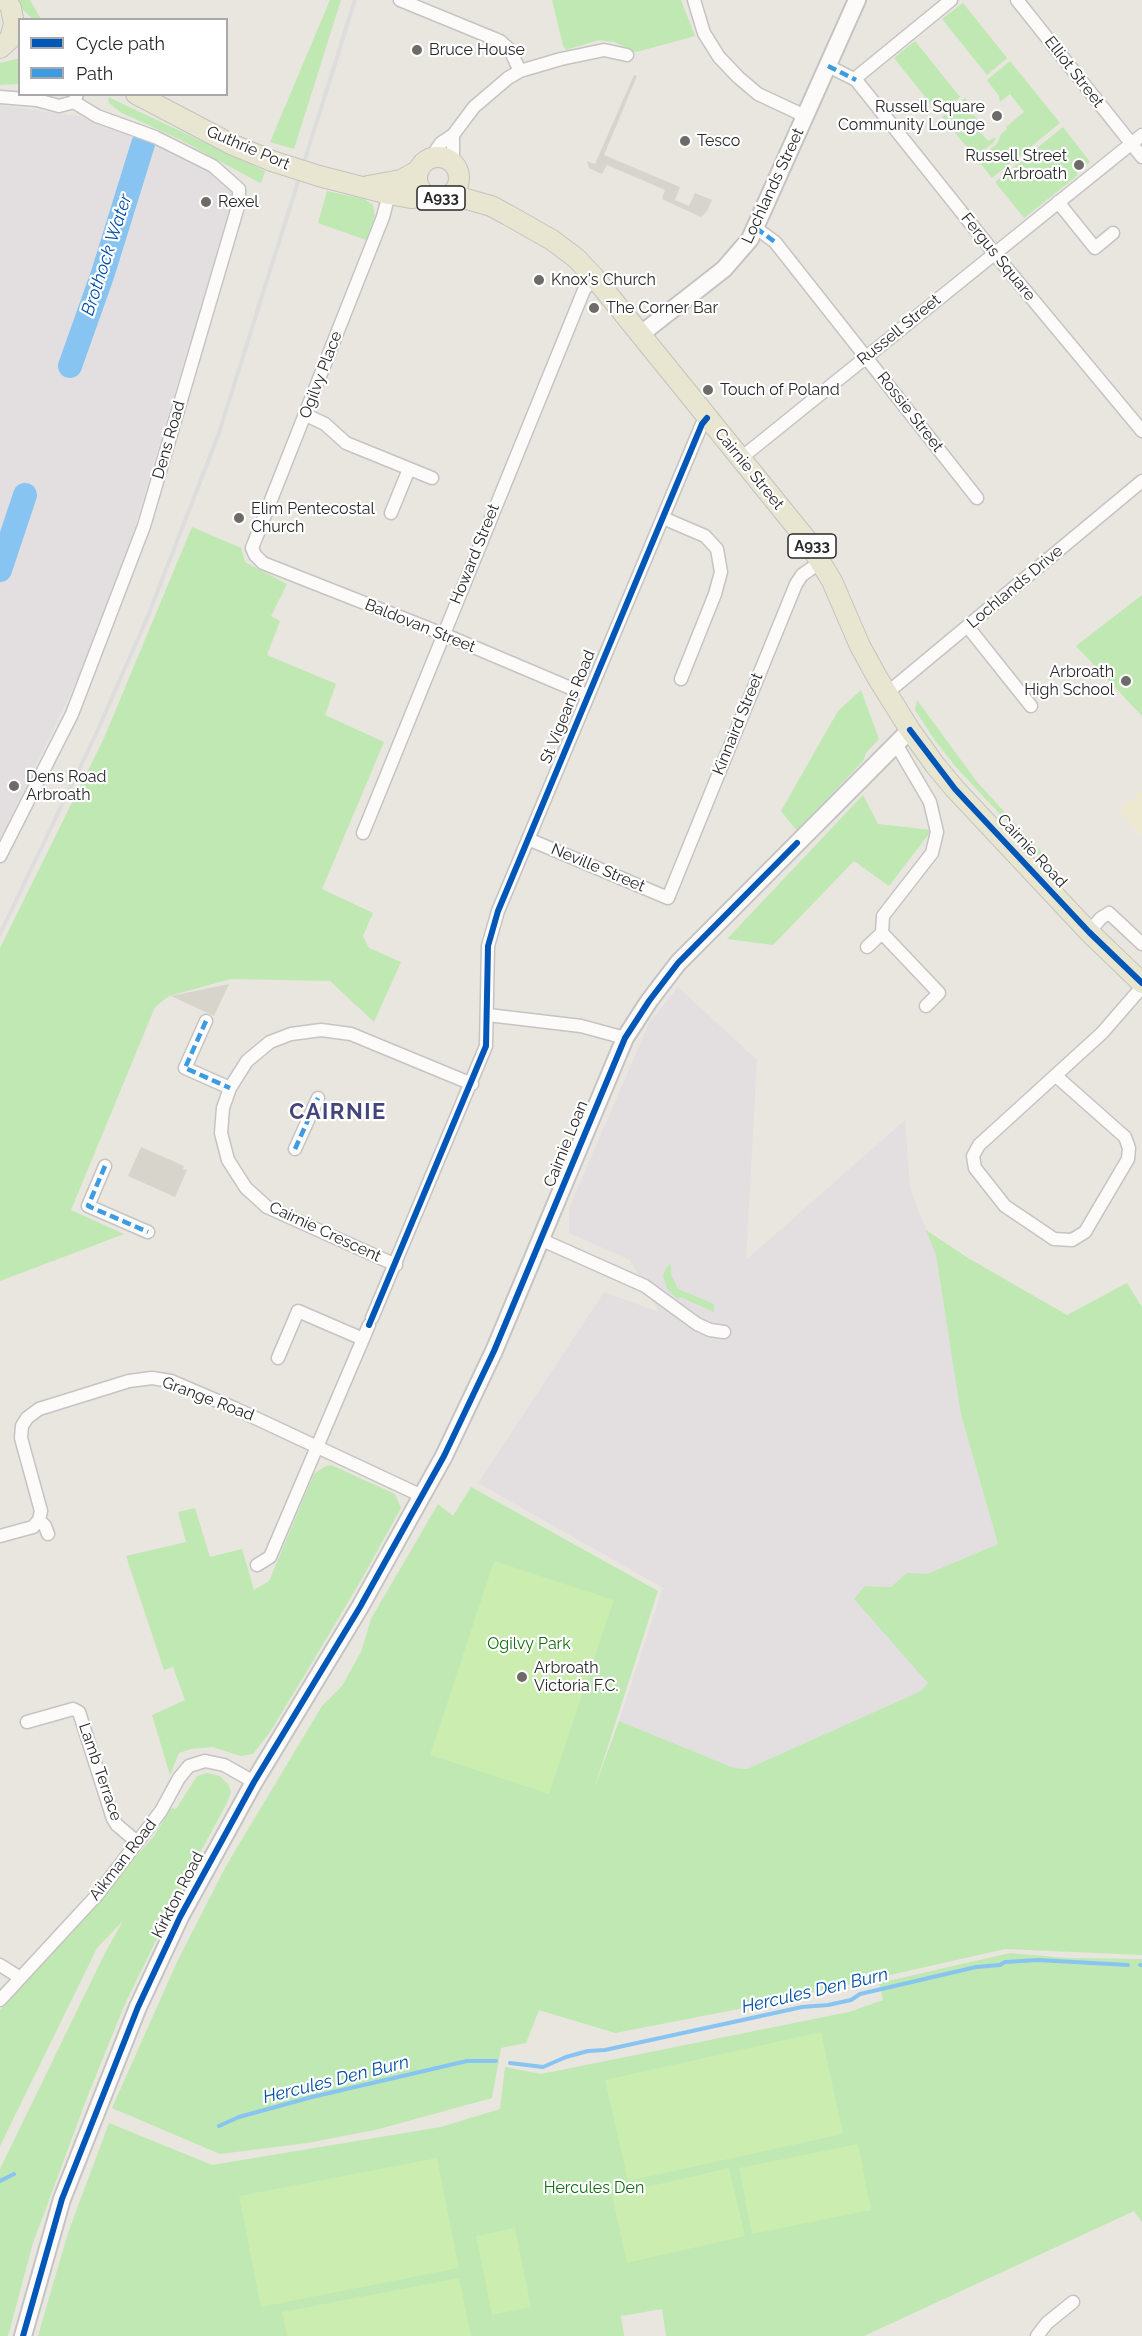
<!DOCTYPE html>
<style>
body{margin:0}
#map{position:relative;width:1142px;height:2336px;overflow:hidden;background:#e8e6de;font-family:Raleway,sans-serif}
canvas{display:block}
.legend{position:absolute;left:18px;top:18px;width:210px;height:78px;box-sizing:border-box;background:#fff;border:2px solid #a9a9a9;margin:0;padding:8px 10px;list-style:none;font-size:18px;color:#292929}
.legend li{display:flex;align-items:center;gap:12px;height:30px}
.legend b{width:30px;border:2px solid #a9a9a9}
</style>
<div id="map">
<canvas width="1142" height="2336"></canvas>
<ul class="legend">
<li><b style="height:8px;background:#0057b8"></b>Cycle path</li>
<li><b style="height:8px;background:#3d9ce1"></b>Path</li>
</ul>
</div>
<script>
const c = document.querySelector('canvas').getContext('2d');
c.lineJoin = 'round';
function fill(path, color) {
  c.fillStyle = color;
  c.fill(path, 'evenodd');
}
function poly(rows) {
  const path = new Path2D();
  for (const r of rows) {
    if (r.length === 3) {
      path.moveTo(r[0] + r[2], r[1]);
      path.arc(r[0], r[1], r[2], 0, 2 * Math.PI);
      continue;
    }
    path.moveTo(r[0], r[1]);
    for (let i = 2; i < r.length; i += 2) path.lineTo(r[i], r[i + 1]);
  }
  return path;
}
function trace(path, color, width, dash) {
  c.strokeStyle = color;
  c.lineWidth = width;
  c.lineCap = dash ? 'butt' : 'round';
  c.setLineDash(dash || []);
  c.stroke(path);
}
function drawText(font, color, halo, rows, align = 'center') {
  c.font = font + ' Raleway,sans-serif';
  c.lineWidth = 4.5;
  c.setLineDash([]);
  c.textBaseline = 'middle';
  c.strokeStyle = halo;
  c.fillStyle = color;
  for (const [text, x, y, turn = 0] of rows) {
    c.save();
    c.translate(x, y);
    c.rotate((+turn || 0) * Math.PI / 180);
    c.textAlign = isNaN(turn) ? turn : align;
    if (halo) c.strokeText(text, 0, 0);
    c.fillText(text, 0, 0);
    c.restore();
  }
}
const industrial = poly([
 [0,105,91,118,194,159,232,188,236,202,180,375,132,537,79,676,0,840],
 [678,987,757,1060,746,1260,905,1120,910,1188,936,1255,961,1415,998,1544,927,1574,907,1574,891,1587,865,1586,928,1683,921,1691,747,1769,734,1768,619,1721,663,1588,478,1483,604,1292,659,1312,630,1260,569,1233,569,1213,570,1206,649,1023]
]);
const education = poly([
 [1142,790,1142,837,1119,811]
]);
const green = poly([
 [17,0,30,0,41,19,33,19,23,10],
 [330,0,341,0,294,149,270,142],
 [552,0,681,0,695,36,636,52,614,42,599,40,566,50,563,45],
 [963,3,1007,58,987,75,942,19],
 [915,41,960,97,939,114,894,58],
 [16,59,19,59,19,84,0,85,0,63],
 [1010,61,1060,123,992,178,977,159,997,144,1001,134,1007,129,1006,127,1024,112,1010,94,1000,102,999,96,987,80],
 [108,97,265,171,262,181,260,183,181,140,122,113,109,103],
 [965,98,971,105,968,108,978,120,973,124,988,141,996,137,994,142,975,157,942,117],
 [1063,127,1090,162,1085,166,1079,159,1073,164,1078,175,1024,218,995,182],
 [327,191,364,199,373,205,375,216,366,240,318,223],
 [192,527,241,548,245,562,287,584,271,616,280,621,267,655,336,684,325,715,384,742,322,889,373,913,363,936,369,948,401,962,374,1022,330,981,231,979,169,996,155,1007,71,1210,124,1234,0,1281,0,948,104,738],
 [1142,595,1142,716,1076,646],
 [861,690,879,739,866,753,863,761,797,831,781,811,838,711],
 [917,700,977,782,1045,856,1039,856,955,766,934,739,915,710],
 [863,795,878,824,932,830,889,886,854,861,773,945,727,939],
 [926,1230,968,1258,1067,1315,1127,1283,1142,1307,1142,1955,1005,1949,744,2008,615,2033,539,2010,526,2043,501,2048,492,2098,375,2130,307,2143,220,2154,112,2108,177,1962,226,1866,322,1706,342,1686,361,1652,371,1619,438,1504,453,1516,471,1487,658,1591,594,1789,619,1721,734,1768,747,1769,921,1691,928,1683,854,1599,865,1586,891,1587,907,1573,927,1574,998,1544,961,1415,936,1255],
 [671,1263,671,1274,678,1289,714,1304,714,1312,680,1297,678,1299,667,1289,663,1275,666,1268],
 [331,1465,395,1494,401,1508,360,1582,304,1676,270,1732,253,1754,240,1756,213,1747,191,1749,179,1753,170,1775,152,1715,185,1700,173,1667,164,1670,126,1556,186,1542,178,1512,195,1508,210,1557,242,1549,254,1590,269,1581,314,1474,324,1467],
 [207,1773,220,1776,228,1784,231,1792,227,1803,190,1871,124,2006,88,2095,33,2243,8,2336,0,2336,0,2169,105,1953,123,1921,97,1948,0,2146,0,2010,154,1836,171,1808,176,1809,197,1776],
 [1010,1953,1067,1958,1142,1959,1142,2222,1134,2211,864,2336,666,2336,662,2309,621,2316,624,2336,38,2336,68,2233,109,2123,212,2165,441,2127,500,2109,505,2067,541,2074,849,2012,883,2000,879,1983]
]);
const pitch = poly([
 [494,1561,614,1600,549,1794,430,1755],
 [821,2032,843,2134,628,2181,605,2080],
 [858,2144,871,2210,752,2234,739,2168],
 [437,2158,459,2268,261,2307,239,2196],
 [729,2168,745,2236,627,2263,612,2195],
 [515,2228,531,2307,492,2315,476,2236],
 [459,2278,471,2336,287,2336,282,2312]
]);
const plaza = poly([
 [634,75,637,76,604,155,680,187,675,200,689,206,695,193,712,200,707,211,701,217,662,199,665,190,607,165,602,174,589,168,587,161,595,164],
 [229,984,214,1016,171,996],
 [141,1147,184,1166,183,1169,187,1170,175,1197,128,1176]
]);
const stream = poly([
 [1140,1965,1142,1965],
 [510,2063,543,2067,566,2057,588,2051,605,2050,802,2007,828,2005,851,2000,860,1994,976,1967,1000,1965,1005,1962,1038,1960,1128,1965],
 [219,2126,239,2117,312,2097,467,2061,496,2061],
 [0,2181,14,2174]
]);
const river = poly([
 [70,366,103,273,143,144],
 [0,570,25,495]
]);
const street = poly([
 [400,0,500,41,510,50,520,71],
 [694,0,704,33,719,57,738,77,758,94,805,116],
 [1017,0,1142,157],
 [828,66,856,80],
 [856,80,999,259,1142,431],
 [856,80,858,76,951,0],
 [0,97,37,100,59,106,74,102,77,94],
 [453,135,453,163],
 [430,159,441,143,453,135,474,107,508,78,520,71,561,59,604,50,627,55],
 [389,194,383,217,252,548,255,555,263,563,443,634,587,695],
 [1058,202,1095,248,1113,233],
 [756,228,775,242,977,498],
 [306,415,325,424,346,443,432,478],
 [741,458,1142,135],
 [391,513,409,469],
 [663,518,705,536,717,549,721,572,715,594,681,679],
 [968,627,1031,706],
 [887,693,1142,481],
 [896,744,930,802,937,832,932,853,883,916,882,933,939,993,926,1006],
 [363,833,584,290,594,277],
 [528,839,668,898,796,584,802,575,822,561],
 [0,856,72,714,144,526,239,203,239,189,213,166,155,137,97,116,74,102],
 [1089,932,1101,918,1109,913,1142,944],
 [867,947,882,933],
 [488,1015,581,1026,625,1038],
 [206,1021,185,1068,230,1088],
 [1056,1076,1125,1137,1129,1148,1128,1159,1085,1232,1072,1240,1054,1239,1005,1206,975,1168,973,1156,979,1145,1102,1033,1142,987],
 [295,1149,318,1098],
 [105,1166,88,1206,148,1232],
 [542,1240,645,1286,697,1324,710,1330,724,1332],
 [396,1265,267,1207,246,1188,228,1160,221,1133,223,1108,230,1088,247,1061,270,1042,291,1034,321,1030,351,1034,472,1084],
 [372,1318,486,1046,488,946,498,911,702,424,707,418],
 [278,1358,298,1311,363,1339],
 [39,1520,45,1526,48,1534],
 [0,1536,33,1527,39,1520,41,1511,21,1438,22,1426,27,1418,39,1409,129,1381,152,1378,171,1381,234,1408,422,1496],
 [257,1565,270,1557,369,1325],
 [27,1722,73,1709,79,1712,113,1819,117,1825,137,1842],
 [0,1965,19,1977],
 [0,2000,97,1895,161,1811,179,1778,189,1766,205,1761,224,1765,254,1782],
 [1037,2336,1047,2323,1073,2302]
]);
const secondary = poly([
 [641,334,724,269,750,239,857,0],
 [23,2336,62,2199,138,2007,180,1917,254,1782,360,1607,444,1456,494,1351,625,1038,649,1001,678,963,910,730]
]);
const primary = poly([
 [0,48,10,39,14,24,11,8,6,0],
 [136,94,231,144,272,161],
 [438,178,21],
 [319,176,389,194,411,198,431,197],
 [368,186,401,180,419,170],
 [447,197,463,198,491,206,508,215,552,240,576,258,594,277,806,539,832,581,860,646,877,677,910,730,935,765,955,789,1089,932,1142,983]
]);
const rail = poly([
 [0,934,96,734,148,616,219,433,355,0]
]);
const primaryBridge = poly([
 [272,161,319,176]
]);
const quiet = poly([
 [828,66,856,80],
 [756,228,775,242],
 [206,1021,185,1068,230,1088],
 [295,1149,318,1098],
 [105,1166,88,1206,148,1232]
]);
const cycleway = poly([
 [910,730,955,789,1089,932,1142,983],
 [369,1325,486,1046,488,946,498,911,702,424,707,418],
 [23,2336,62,2199,138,2007,180,1917,254,1782,360,1607,444,1456,494,1351,625,1038,649,1001,678,963,797,843]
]);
const markers = [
 [417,50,6,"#6c6b68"],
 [997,116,6,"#6c6b68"],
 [685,141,6,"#6c6b68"],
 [1079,165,6,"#6c6b68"],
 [206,202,6,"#6c6b68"],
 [539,280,6,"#6c6b68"],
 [594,308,6,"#6c6b68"],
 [708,390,6,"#6c6b68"],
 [239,518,6,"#6c6b68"],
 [1126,681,6,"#6c6b68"],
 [14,786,6,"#6c6b68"],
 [522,1677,6,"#6c6b68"]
];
const shields = [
 [441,198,48],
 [812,546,48]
];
const shieldNames = [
 ["A933",441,198],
 ["A933",812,546]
];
const poiNames = [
 ["Bruce House",429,50],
 ["Russell Square",985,107,"right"],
 ["Community Lounge",985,125,"right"],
 ["Tesco",697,141],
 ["Russell Street",1067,156,"right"],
 ["Arbroath",1067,174,"right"],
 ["Rexel",218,202],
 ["Knox's Church",551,280],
 ["The Corner Bar",606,308],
 ["Touch of Poland",720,390],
 ["Elim Pentecostal",251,509],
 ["Church",251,527],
 ["Arbroath",1114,672,"right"],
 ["High School",1114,690,"right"],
 ["Dens Road",26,777],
 ["Arbroath",26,795],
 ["Arbroath",534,1668],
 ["Victoria F.C.",534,1686]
];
const streetNames = [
 ["Elliot Street",1074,72,52],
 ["Guthrie Port",248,148,23],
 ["Lochlands Street",773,186,-65],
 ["Fergus Square",998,257,51],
 ["Russell Street",899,330,-39],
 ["Ogilvy Place",321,375,-69],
 ["Rossie Street",910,412,52],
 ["Dens Road",169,440,-74],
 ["Cairnie Street",749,469,51],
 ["Howard Street",475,554,-68],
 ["Lochlands Drive",1015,587,-40],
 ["Baldovan Street",420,626,22],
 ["St Vigeans Road",568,707,-68],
 ["Kinnaird Street",738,724,-68],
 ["Cairnie Road",1032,851,47],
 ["Neville Street",598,868,23],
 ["Cairnie Loan",566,1144,-68],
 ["Cairnie Crescent",325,1232,25],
 ["Grange Road",208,1399,21],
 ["Lamb Terrace",100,1772,71],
 ["Aikman Road",123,1860,-52],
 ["Kirkton Road",178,1895,-63]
];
const parkNames = [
 ["Ogilvy Park",529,1644],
 ["Hercules Den",594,2188]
];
const waterNames = [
 ["Brothock Water",107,255,-72],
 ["Hercules Den Burn",815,1991,-13],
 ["Hercules Den Burn",336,2080,-14]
];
const districtNames = [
 ["CAIRNIE",338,1112]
];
fill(industrial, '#e3dfe1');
fill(education, '#ede9d1');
fill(green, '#bfe8b3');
fill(pitch, '#cbedaf');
fill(plaza, '#d7d4cc');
trace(stream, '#88c4f2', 4);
trace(river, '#88c4f2', 24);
trace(street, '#c5c4c4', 15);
trace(secondary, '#c5c4c4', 20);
trace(primary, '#c4c3c0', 22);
trace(street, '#fcfbfa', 12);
trace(secondary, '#fcfbfa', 16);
trace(primary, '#e8e6d0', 20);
trace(rail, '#ddddde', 4);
trace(primaryBridge, '#c4c3c0', 22, []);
trace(primaryBridge, '#e8e6d0', 20);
trace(quiet, '#3d9ce1', 4.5, [9, 4.5]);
trace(cycleway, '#0057b8', 6);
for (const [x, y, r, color] of markers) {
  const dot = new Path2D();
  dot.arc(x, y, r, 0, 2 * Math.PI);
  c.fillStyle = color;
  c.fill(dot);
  trace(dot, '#fff', 2);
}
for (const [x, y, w] of shields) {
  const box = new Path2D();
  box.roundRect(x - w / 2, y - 12, w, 24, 4.5);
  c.fillStyle = '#fff';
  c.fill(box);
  trace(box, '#292929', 1.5);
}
drawText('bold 15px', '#292929', null, shieldNames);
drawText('16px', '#292929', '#fff', poiNames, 'left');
drawText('16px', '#292929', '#fff', streetNames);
drawText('16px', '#146d12', '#fff', parkNames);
drawText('italic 18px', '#004fa6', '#fff', waterNames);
c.letterSpacing = '1.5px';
drawText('bold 22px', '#45457e', '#fff', districtNames);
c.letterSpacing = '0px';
</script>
